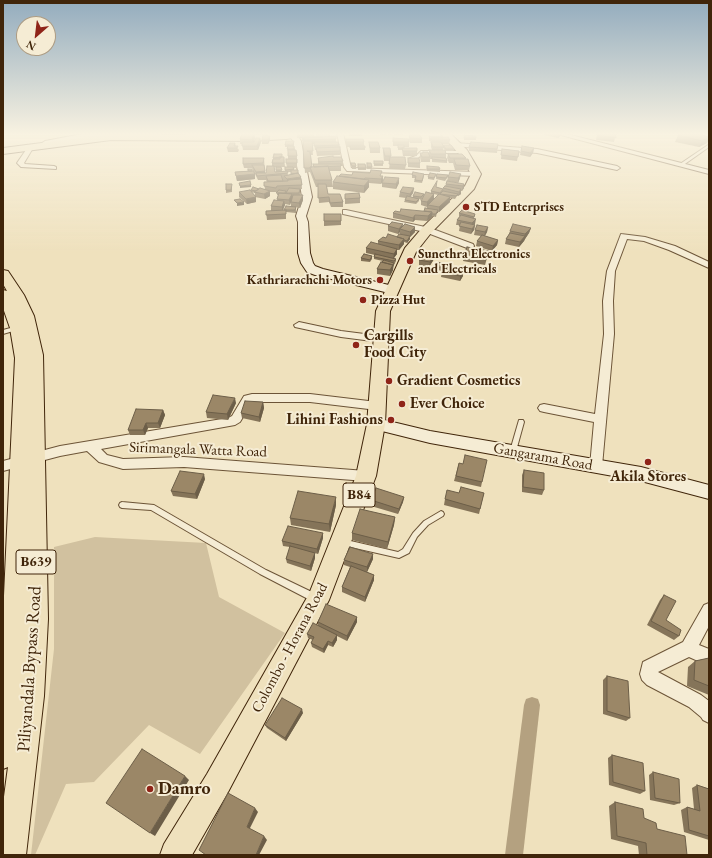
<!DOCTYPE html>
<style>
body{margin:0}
#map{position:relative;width:712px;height:858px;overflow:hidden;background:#efe1bd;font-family:"EB Garamond",serif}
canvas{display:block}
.frame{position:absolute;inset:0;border:4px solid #40250a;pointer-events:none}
.north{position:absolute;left:16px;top:16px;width:40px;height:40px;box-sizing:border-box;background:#f5ecd4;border:1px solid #ad9c83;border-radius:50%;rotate:208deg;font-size:11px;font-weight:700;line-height:16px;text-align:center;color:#40250a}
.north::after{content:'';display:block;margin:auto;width:14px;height:18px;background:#8f2418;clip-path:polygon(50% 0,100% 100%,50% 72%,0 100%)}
</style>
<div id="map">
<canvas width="712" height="858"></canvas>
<div class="frame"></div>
<div class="north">N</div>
</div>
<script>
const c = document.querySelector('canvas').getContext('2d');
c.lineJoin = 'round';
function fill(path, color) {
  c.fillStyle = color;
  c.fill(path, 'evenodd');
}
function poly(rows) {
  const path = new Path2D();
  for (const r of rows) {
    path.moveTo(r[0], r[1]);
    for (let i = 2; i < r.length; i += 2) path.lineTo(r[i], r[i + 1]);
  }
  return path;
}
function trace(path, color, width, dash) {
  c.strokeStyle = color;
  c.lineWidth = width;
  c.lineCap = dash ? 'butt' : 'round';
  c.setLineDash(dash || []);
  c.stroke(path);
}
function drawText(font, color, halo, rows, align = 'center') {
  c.font = font + ' "EB Garamond",serif';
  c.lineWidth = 4;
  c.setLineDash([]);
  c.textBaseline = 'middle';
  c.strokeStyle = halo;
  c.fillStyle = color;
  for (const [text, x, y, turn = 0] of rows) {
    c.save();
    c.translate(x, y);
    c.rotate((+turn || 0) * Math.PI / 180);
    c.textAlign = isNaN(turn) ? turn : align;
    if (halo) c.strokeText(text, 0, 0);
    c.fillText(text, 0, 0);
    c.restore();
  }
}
const green = poly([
 [95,537,206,543,219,597,285,633,200,754,149,725,94,782,66,784,35,855,31,855,54,649,54,547]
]);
const canal = poly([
 [532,697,538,699,540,705,523,855,505,855,524,705,526,699,532,697]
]);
const lane = poly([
 [708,145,709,145,709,147,682,166,680,166,680,164,708,145],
 [421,151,463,151,465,152,463,153,423,153,418,158,412,159,410,158,416,156,421,151],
 [18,326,21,328,20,329,3,334,3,330,18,326],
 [519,420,523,420,524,422,516,451,515,453,511,453,510,451,519,420],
 [122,502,154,505,266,570,318,595,319,598,318,601,315,602,312,601,260,574,151,510,122,508,120,507,119,505,120,503,122,502],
 [441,511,443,512,444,514,443,516,428,525,417,537,409,553,399,558,342,545,339,544,338,542,339,540,342,539,398,552,403,549,413,533,424,521,441,511]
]);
const street = poly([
 [337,133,343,133,351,168,476,172,480,174,476,176,347,171,344,167,337,133],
 [553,133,563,133,709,170,709,174,553,133],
 [456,143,537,149,617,166,620,168,617,170,537,153,454,146,453,145,456,143],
 [30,146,33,148,24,163,25,164,54,166,56,167,56,169,21,167,17,163,28,147,30,146],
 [343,210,346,210,430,228,473,244,474,246,473,248,467,248,425,232,343,214,343,210],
 [621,234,645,237,675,246,709,262,709,268,669,250,644,241,627,239,615,271,613,301,614,334,602,466,600,469,596,471,592,469,590,466,594,422,544,412,540,411,538,408,540,405,544,404,595,414,604,334,603,301,607,271,621,234],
 [299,322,341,331,380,336,385,339,380,342,341,337,295,327,294,325,299,322],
 [252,394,310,394,377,402,381,403,383,406,381,409,377,410,310,402,252,402,240,422,235,425,101,449,107,455,123,459,184,457,366,471,371,472,372,476,371,480,366,481,184,467,123,469,99,462,87,451,60,456,3,471,3,461,60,446,228,418,232,416,244,396,252,394],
 [709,603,709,626,699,645,709,649,709,666,689,657,658,672,701,695,709,701,709,723,703,720,701,717,689,707,647,685,642,680,640,674,643,662,683,642,704,605,709,603]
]);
const secondary = poly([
 [111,133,164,133,160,135,82,140,45,147,41,144,45,141,82,134,111,133],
 [182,133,244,133,248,136,244,139,186,135,182,133],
 [291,133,296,133,301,141,312,197,306,216,308,222,310,253,313,263,315,266,323,269,397,287,399,290,397,293,393,294,315,275,307,272,301,263,298,253,298,222,296,216,302,197,293,141,289,135,291,133],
 [376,418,430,431,641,467,709,485,709,499,641,481,430,443,370,428,368,424,370,420,376,418]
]);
const primary = poly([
 [287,133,313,133,308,136,286,139,251,141,111,140,3,154,3,148,111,134,251,135,287,133],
 [440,133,450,133,467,150,481,174,474,189,431,233,416,252,390,311,385,424,376,476,329,600,227,794,192,855,160,855,164,844,207,774,309,594,356,476,367,424,376,311,405,248,423,227,465,186,471,174,459,154,440,133],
 [3,270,8,271,24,295,34,316,43,355,48,619,44,696,26,855,3,855,3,804,8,767,3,769,3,617,15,358,10,328,3,308,3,290,7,291,3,284,3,270]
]);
const wall = poly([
 [241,133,252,133,251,134,254,134,255,138,253,142,260,138,261,142,258,150,243,150,242,144,240,144,240,139,242,134],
 [297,133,314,133,314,136,323,137,336,139,336,142,339,145,339,147,340,151,340,155,317,156,316,150,315,150,314,144,312,144,313,155,311,155,312,167,313,167,313,164,318,164,318,158,333,157,343,161,343,166,341,166,341,171,329,171,332,180,333,187,327,187,328,194,343,202,343,207,331,207,329,202,319,203,318,187,316,187,310,172,305,173,303,141,302,141,302,139,303,137,297,138],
 [316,133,330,133,330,136,316,135],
 [349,133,362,133,362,136,349,136],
 [379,133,387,133,386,135,380,135],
 [387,133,393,133,392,135,388,135],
 [393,133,403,133,403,135,394,135],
 [459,133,488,133,488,134],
 [497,133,511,133,511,135,498,135],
 [545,133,561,133,560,136,558,138,544,135],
 [597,133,627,133,626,134,616,133,614,142,596,140],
 [409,135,422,139,422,143,410,143,409,139],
 [464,135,476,138,476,140,464,140],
 [678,135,709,136,709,138,707,143,699,147,675,142],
 [429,136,443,138,450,140,449,144,442,144,443,145,454,149,453,151,446,151,443,148,443,150,446,154,446,158,447,161,447,163,432,162,432,159,430,159,430,162,421,162,420,157,420,153,429,153,429,150,432,150,431,147,431,141,429,141],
 [393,138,409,139,409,147,404,147,404,148,417,151,417,156,403,156,402,150,398,150,398,146,393,146],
 [262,140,270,140,268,144,262,144],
 [294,141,294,146,297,156,297,168,294,168,294,170,298,173,301,177,302,189,300,189,300,195,303,200,300,208,296,207,296,213,286,212,286,219,267,220,266,211,271,211,271,206,277,200,278,195,277,195,277,192,270,192,270,196,265,199,255,197,256,202,247,204,239,197,239,192,251,192,251,190,265,189,264,182,267,182,266,180,258,180,255,174,255,179,237,181,235,172,252,171,254,174,252,168,244,168,243,164,264,158,265,173,266,173,272,166,272,163,273,159,274,154,284,157,285,167,281,167,282,171,285,171,285,167,287,167,286,163,288,159,288,152,287,149,288,147,285,147,285,145],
 [274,167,276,167,276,172,275,172],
 [287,172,291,172,291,174,288,175],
 [251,192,255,193,255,196],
 [291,202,291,206,283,210,285,204,290,205],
 [346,142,364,142,364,146,365,146,365,150,350,150,350,147,346,147],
 [369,142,380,148,380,153,370,153],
 [235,143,236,146,239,150,238,152,228,152,227,148],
 [498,144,497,153,469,151,469,147],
 [383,148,390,148,391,157,406,165,405,169,389,169,390,161,384,161,383,152],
 [534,148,533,153,530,157,520,155,521,151],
 [502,149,519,151,517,161,501,159],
 [448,154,466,158,466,159,470,166,469,170,455,170,453,163,449,163,447,158],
 [408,158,420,163,420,168,408,167],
 [374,161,383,161,383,166,374,166],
 [351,163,356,166,356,169,352,169],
 [367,163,371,163,372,169,367,169],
 [358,164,366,168,366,170,358,170],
 [427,166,440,169,440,172,427,171],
 [370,173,382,176,383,181,381,184,369,183,369,187,364,193,333,189,333,182,339,176],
 [436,174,434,180,428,179,428,177],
 [437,174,460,178,458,183,447,181,448,177,445,181,436,179],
 [412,175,424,176,422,183,414,182,415,178,412,178],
 [382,183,399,183,396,189,382,187],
 [446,184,464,184,464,188,462,191,461,191,461,194,458,196,457,196,455,199,450,198,450,202,439,212,437,212,436,217,432,216,432,217,427,221,415,220,413,222,393,218,393,213,400,212,424,211,427,208,427,206,427,207,421,205,421,201,431,193,431,191,436,187,443,189,443,191,443,188,445,186],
 [434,194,438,195,434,199],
 [232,187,232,192,226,193,226,190],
 [414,188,413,193,410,197,413,197,413,196,424,194,424,196,421,200,419,199,419,201,416,204,404,202,406,198,399,197,400,192],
 [345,194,360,198,360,203,345,204],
 [459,213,475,214,474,218,475,224,475,225,474,230,471,234,459,231,460,225,456,225,457,220,460,216,459,216],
 [324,214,341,214,341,225,324,226],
 [388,226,415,227,415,232,410,237,410,239,407,243,404,242,404,244,399,250,397,250,397,254,394,258,396,259,396,261,393,267,393,270,390,276,377,274,377,269,383,261,374,259,374,257,375,255,366,253,366,248,378,244,378,241,386,238,397,237,400,234,400,232,398,234,388,231],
 [488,227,487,232,485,236,498,240,497,245,492,251,476,246,477,241,481,236,474,235,475,230],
 [531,228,529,233,525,239,524,241,519,247,505,244,506,239,509,234,510,231],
 [489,251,485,265,463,261,464,256],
 [372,256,372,259,370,262,361,261,361,258],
 [434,259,429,267,419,265,419,260],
 [433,266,445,267,463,271,463,276,460,281,441,277,442,271,433,269],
 [263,402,264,408,260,422,242,418,241,413],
 [236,403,228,420,207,418,206,412],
 [163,410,165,415,160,428,148,428,145,435,130,435,128,430],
 [459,463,482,482,481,487,454,481],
 [524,470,544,490,542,495,522,492,522,475],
 [205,479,197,499,173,496,171,491],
 [459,493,484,493,479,514,444,505,445,499],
 [404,497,403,502,398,514,371,506,371,500],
 [336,505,330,532,291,525,290,518],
 [395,517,394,525,387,549,352,540,352,533],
 [323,533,323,538,318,554,315,553,315,558,311,571,287,563,286,559,290,547,283,546,282,541],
 [373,554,373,559,367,572,374,575,374,580,365,602,342,592,342,587,350,567,344,565,344,560],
 [664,595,666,620,679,636,674,640,647,625,660,600],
 [357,617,357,622,347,641,337,636,337,640,333,647,328,645,324,653,312,647,311,643,313,640,308,638,307,634,318,625,318,622],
 [709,658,709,695,687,686,688,667,695,661],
 [607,676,630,718,626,721,603,714,603,680],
 [303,713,286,741,267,728,265,725],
 [612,755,645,791,640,794,609,785,608,758],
 [653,772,680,803,674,805,650,800,649,775],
 [697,785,709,789,709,840,684,832,681,810,687,807,694,809,692,788],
 [615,802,644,818,657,829,687,855,639,855,638,846,611,839,609,806]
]);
const shadedWall = poly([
 [560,133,561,133,560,136,558,138,559,134],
 [254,134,255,138,253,144,252,140],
 [270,136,270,140,268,144,268,140],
 [709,137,707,143,699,147,702,141],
 [260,138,261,142,258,150,257,146],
 [534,148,533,153,530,157,530,153],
 [265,171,265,175,256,173,256,172],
 [255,174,255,179,237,181,236,176],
 [461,174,460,178,458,183,458,178],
 [383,176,383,181,381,184,381,179],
 [301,177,301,182,287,184,287,179],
 [399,178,399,183,396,189,396,184],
 [369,180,369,187,364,193,364,186],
 [464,184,464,188,462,191,463,186],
 [251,185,251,187,240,188,240,186],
 [414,188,413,193,409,199,410,194],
 [461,189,461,194,458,196,459,192],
 [270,191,270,196,265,199,264,194],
 [292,194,292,199,290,205,289,200],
 [434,194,434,199,427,207,427,202],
 [303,195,303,200,300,208,299,203],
 [256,197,256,202,247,204,246,199],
 [450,197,450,202,439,212,439,207],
 [284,201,285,205,282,212,282,207],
 [244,202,244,205,237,206,237,203],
 [432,212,432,217,427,221,428,216],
 [415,215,415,220,413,222,413,218],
 [476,219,475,224,471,228,472,223],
 [403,224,402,229,400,229,400,232,398,234,399,229],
 [475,225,474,230,471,234,472,229],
 [415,227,415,232,410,237,410,232],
 [488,227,487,232,484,237,485,232],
 [531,228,529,233,525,239,524,241,519,247,520,242,524,237,525,234],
 [410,236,410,239,407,243,407,241],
 [404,239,404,244,399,250,399,245],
 [498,240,497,245,492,251,493,246],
 [397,249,397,254,393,259,394,254],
 [435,254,434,259,429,267,430,262],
 [394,263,393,270,390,276,390,270],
 [463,271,463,276,460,281,460,276],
 [235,398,236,403,228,420,227,414],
 [263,402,264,408,260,422,259,417],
 [163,410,165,415,160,428,158,423],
 [146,423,148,428,145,435,143,430],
 [204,474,205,479,197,499,195,494],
 [336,497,336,505,330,532,329,524],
 [404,497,403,502,398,514,399,509],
 [395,517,394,525,387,549,388,542],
 [323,533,323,538,318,554,317,549],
 [315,553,315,558,311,571,310,566],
 [373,554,373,559,367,572,367,567],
 [374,575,374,580,365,602,365,597],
 [357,617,357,622,347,641,347,636],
 [337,635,337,640,333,647,332,643],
 [328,641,328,645,324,653,323,649],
 [302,709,303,713,286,741,285,738],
 [185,776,189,780,155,836,150,833],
 [255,808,258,812,249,830,247,827],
 [264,836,267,840,259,855,256,855]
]);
const building = poly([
 [349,133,362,133,362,134,349,134,349,133],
 [597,133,616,133,616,138,597,135,597,133],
 [680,133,696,133,709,137,702,141,678,135,680,133],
 [242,134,254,134,252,140,240,139,242,134],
 [263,135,270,136,268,140,262,140,263,135],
 [409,135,420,135,422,139,410,138,409,135],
 [464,135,476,136,476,138,464,138,464,135],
 [303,136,311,137,303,138,303,139,302,139,303,136],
 [312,136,323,136,323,137,313,137,312,136],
 [336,136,336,139,304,140,303,138,336,136],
 [429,136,442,136,443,138,431,138,431,139,430,139,429,136],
 [448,137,450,140,432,140,431,138,448,137],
 [256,138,260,138,257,146,242,146,242,142,254,142,256,138],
 [393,138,409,139,409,142,393,142,393,138],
 [346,139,363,139,364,142,346,142,346,139],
 [286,141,294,141,293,145,285,145,286,141],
 [303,141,312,141,313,151,307,151,310,152,312,167,310,167,310,168,304,168,303,141],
 [314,142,338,142,339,145,314,146,314,142],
 [369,142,378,142,380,148,370,148,369,142],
 [431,142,441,142,444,147,433,147,431,142],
 [471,142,498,144,497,149,469,147,471,142],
 [230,143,235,143,234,146,238,146,237,148,227,148,230,143],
 [398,145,404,145,404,148,398,148,398,145],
 [443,145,451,145,454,149,446,149,443,145],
 [288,146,294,146,294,149,287,149,288,146],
 [350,146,365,146,365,148,350,148,350,146],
 [522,146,534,148,530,153,521,151,522,146],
 [340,147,340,151,317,152,316,148,340,147],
 [383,148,390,148,391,156,385,156,383,148],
 [402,148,417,148,417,151,403,151,402,148],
 [502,149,519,151,518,157,501,155,502,149],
 [288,150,296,150,297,156,288,156,288,150],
 [429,150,445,150,446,154,431,154,429,150],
 [423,152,428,152,430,157,422,157,420,153,423,153,423,152],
 [274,154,282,154,282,157,273,158,274,154],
 [448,154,462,154,466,158,450,158,448,154],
 [333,156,333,157,341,157,343,161,319,162,318,158,333,156],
 [280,157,284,157,284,163,272,163,273,159,280,159,280,157],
 [390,157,405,157,406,165,389,164,390,157],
 [432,157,446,158,447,161,432,159,432,157],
 [243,158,264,158,263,163,243,164,243,158],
 [408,158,419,158,420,163,408,163,408,158],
 [286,159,297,159,297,163,286,163,286,159],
 [454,159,468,159,470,166,456,165,454,159],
 [374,161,383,161,383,164,374,164,374,161],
 [351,163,355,163,356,166,352,166,351,163],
 [367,163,371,163,372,167,367,167,367,163],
 [313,164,341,164,341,166,314,167,313,164],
 [358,164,365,164,366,168,358,168,358,164],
 [252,165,264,165,265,171,256,172,252,165],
 [267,166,274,166,275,172,287,171,288,173,257,176,256,173,266,173,267,166],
 [328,166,332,180,315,180,310,167,328,166],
 [427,166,439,167,440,169,427,169,427,166],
 [276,167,281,167,282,170,276,170,276,167],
 [285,167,293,167,294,169,285,170,285,167],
 [248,169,252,169,252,171,248,171,248,169],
 [291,170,298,170,298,173,291,174,291,170],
 [371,170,382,171,380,176,383,176,381,179,365,178,364,179,339,176,341,174,352,175,353,172,370,173,371,170],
 [253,171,255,174,236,176,235,172,253,171],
 [413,172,424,174,422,181,415,180,416,176,412,175,413,172],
 [450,172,461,174,458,178,448,177,450,172],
 [298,173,301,177,287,179,284,176,298,173],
 [430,173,436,174,434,178,428,177,430,173],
 [437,174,448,175,446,178,436,177,437,174],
 [281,175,283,181,268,181,266,176,281,175],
 [337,176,369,180,364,186,333,182,337,176],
 [385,177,399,178,396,184,382,183,385,177],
 [301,179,302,185,277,186,276,188,264,186,264,182,288,181,288,180,301,179],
 [250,181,251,185,240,186,239,183,250,181],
 [437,181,436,187,443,189,440,193,431,191,437,181],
 [447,181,464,184,463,186,446,184,447,181],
 [226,184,232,184,231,190,226,190,226,184],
 [318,184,326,184,328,194,340,194,343,202,330,203,329,197,318,198,318,184],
 [445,186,461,189,459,192,443,188,445,186],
 [253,187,259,189,256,191,251,190,253,187],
 [403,187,414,188,410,194,400,192,403,187],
 [260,188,270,191,264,194,254,192,260,188],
 [289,188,300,189,299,193,286,193,289,188],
 [250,190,256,197,246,199,239,192,250,190],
 [279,190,286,191,285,193,276,193,279,190],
 [443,191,458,194,456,196,440,194,443,191],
 [415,192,424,194,421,197,413,196,415,192],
 [426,192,434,194,427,202,421,201,426,192],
 [279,193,292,194,289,200,277,199,279,193],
 [359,193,360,198,345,199,345,194,359,193],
 [439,194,450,197,439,207,428,205,439,194],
 [293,195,303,195,299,203,291,202,293,195],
 [407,196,419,199,416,202,405,200,407,196],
 [240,199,244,202,237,203,234,200,240,199],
 [274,200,284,201,282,207,271,206,274,200],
 [286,206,296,207,295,210,284,210,286,206],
 [425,208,438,210,436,214,432,214,432,212,424,211,425,208],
 [401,209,432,212,428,216,415,215,413,218,393,213,395,211,400,212,401,209],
 [286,210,286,214,266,215,266,211,286,210],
 [462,210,475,214,474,217,459,213,462,210],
 [324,214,341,214,341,221,324,221,324,214],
 [461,215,476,219,472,223,457,220,461,215],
 [392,222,403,224,399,229,388,226,392,222],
 [461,222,475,225,472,229,459,226,461,222],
 [405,224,415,227,410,232,400,229,405,224],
 [513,224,531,228,525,234,510,231,513,224],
 [477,225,488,227,485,232,475,230,477,225],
 [510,233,525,236,520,242,506,239,510,233],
 [388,234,404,239,399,245,378,241,383,237,386,238,388,234],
 [399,234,410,236,407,241,404,240,404,239,397,237,399,234],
 [482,235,498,240,493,246,477,241,482,235],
 [371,242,397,249,394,254,366,248,371,242],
 [467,247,489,251,486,260,464,256,467,247],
 [425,251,435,254,430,262,419,260,425,251],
 [364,254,372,256,370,260,361,258,364,254],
 [375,254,396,259,394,261,374,257,375,254],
 [384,260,394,263,393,265,382,262,384,260],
 [381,262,393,265,390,270,377,269,381,262],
 [437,262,446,264,443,268,433,266,437,262],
 [445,267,463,271,460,276,442,272,445,267],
 [213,395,235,398,227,414,206,412,213,395],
 [245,401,263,402,259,417,241,413,245,401],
 [136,409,163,410,158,423,146,423,143,430,128,430,136,409],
 [465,455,487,460,482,482,456,476,459,463,463,464,465,455],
 [524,470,544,473,544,490,523,487,524,470],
 [180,471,204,474,195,494,171,491,180,471],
 [461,487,484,493,480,509,445,499,447,490,459,493,461,487],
 [376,488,404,497,399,509,371,500,376,488],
 [298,491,336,497,329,524,290,518,298,491],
 [360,509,395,517,388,542,352,533,360,509],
 [288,526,323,533,317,549,282,541,288,526],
 [290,546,315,553,310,566,286,559,290,546],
 [350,547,373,554,367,567,344,560,350,547],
 [351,566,374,575,365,597,342,587,351,566],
 [664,595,676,601,666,620,681,630,679,636,651,621,664,595],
 [326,604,357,617,347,636,318,622,326,604],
 [313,623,337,635,332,643,328,641,323,649,311,643,314,637,307,634,313,623],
 [709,658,709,686,694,680,695,661,709,658],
 [607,676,628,681,630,718,607,711,607,676],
 [282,698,302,709,285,738,265,725,282,698],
 [142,749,185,776,150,833,106,803,142,749],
 [612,755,643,763,645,791,613,782,612,755],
 [653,772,679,779,680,803,655,798,653,772],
 [697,785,709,789,709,836,689,830,687,807,700,811,697,785],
 [228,793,255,808,247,827,264,836,256,855,206,855,199,850,228,793],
 [615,802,643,809,644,818,656,823,657,829,685,836,687,855,647,855,646,843,617,836,615,802]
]);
const markers = [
 [466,207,4,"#8f2418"],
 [410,261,4,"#8f2418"],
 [380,280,4,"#8f2418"],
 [363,300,4,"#8f2418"],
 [356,345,4,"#8f2418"],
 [389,381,4,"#8f2418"],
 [402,404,4,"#8f2418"],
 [391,420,4,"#8f2418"],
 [648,462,4,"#8f2418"],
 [150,789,4,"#8f2418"]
];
const farPoinames = [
 ["STD Enterprises",474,207],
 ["Sunethra Electronics",418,254],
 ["and Electricals",418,269],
 ["Kathriarachchi Motors",372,280,"right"],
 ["Pizza Hut",371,300]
];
const shields = [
 [359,495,32],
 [36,562,40]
];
const shieldNames = [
 ["B84",359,495],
 ["B639",36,562]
];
const poiNames = [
 ["Cargills",364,336],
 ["Food City",364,353],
 ["Gradient Cosmetics",397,381],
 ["Ever Choice",410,404],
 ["Lihini Fashions",383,420,"right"],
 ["Akila Stores",648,477,"center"]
];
const streetNames = [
 ["Sirimangala Watta Road",198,450,2],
 ["Gangarama Road",543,457,10],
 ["Colombo - Horana Road",290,648,-62]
];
const nearStreetnames = [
 ["Piliyandala Bypass Road",30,669,-86]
];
const nearPoinames = [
 ["Damro",158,789]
];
fill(green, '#d1c19f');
fill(canal, '#b4a180');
trace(lane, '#6c5437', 2);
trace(street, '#6c5437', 2);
trace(secondary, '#40250a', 2);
trace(primary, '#40250a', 2);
fill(lane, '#f5ecd4');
fill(street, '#f5ecd4');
fill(secondary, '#f5ecd4');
fill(primary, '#efe1bd');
fill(wall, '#857459');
fill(shadedWall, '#6c5e48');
fill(building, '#9b8767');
trace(building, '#6c5e48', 1);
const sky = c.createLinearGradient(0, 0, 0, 253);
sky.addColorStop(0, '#93acbe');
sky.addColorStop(0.53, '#f8f2e1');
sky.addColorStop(1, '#f8f2e100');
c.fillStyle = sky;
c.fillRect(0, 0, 712, 253);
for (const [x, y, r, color] of markers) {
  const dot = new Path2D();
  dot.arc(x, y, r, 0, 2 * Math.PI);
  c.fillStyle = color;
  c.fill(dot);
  trace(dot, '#f5ecd4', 1.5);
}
drawText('bold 13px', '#40250a', '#f5ecd4', farPoinames, 'left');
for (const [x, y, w] of shields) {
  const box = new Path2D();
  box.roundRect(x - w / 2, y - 12, w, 24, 3);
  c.fillStyle = '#f5ecd4';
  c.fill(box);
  trace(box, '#40250a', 1);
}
drawText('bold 14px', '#40250a', null, shieldNames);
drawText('bold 15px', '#40250a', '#f5ecd4', poiNames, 'left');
drawText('15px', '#40250a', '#f5ecd4', streetNames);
drawText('18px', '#40250a', '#f5ecd4', nearStreetnames);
drawText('bold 18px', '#40250a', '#f5ecd4', nearPoinames, 'left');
</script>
